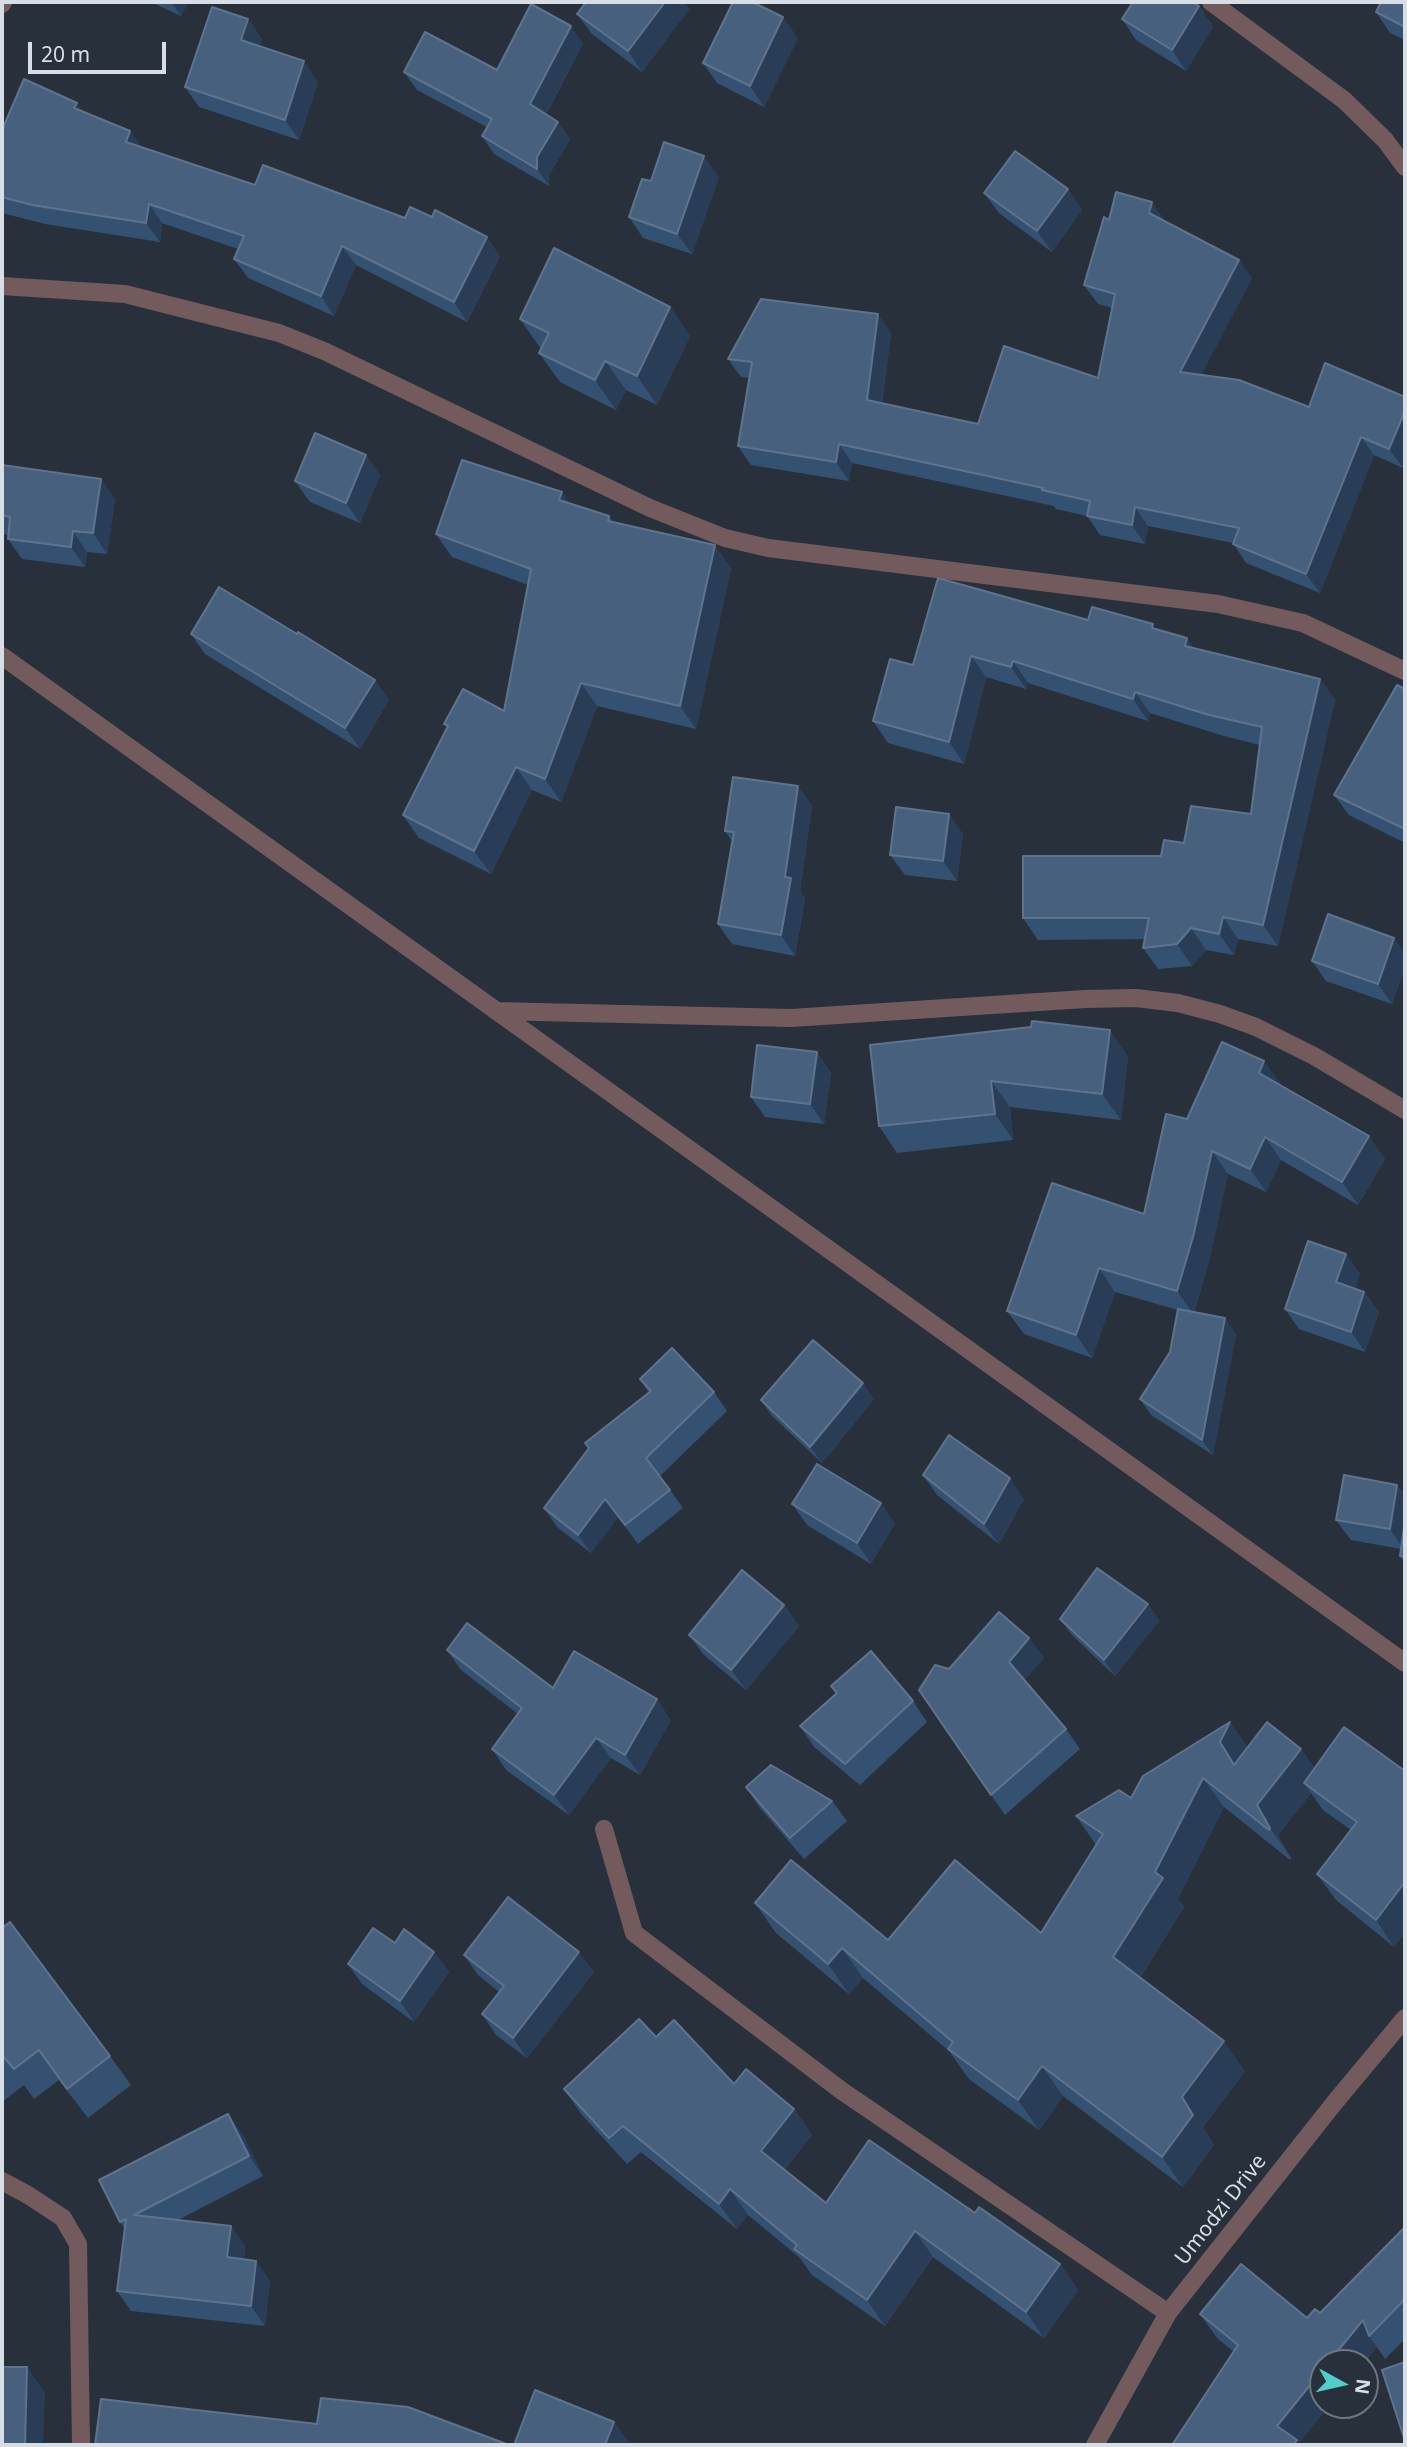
<!DOCTYPE html>
<style>
body{margin:0}
#map{position:relative;width:1407px;height:2447px;overflow:hidden;background:#28313b;font-family:"Noto Sans",sans-serif}
canvas{display:block}
.frame{position:absolute;inset:0;border:4px solid #d8dee5;pointer-events:none}
.north{position:absolute;left:1309px;top:2349px;width:70px;height:70px;box-sizing:border-box;background:#28313b;border:2px solid #6e767f;border-radius:50%;rotate:98deg;font-size:19px;font-weight:700;line-height:28px;text-align:center;color:#d8dee5}
.north::after{content:'';display:block;margin:auto;width:24px;height:32px;background:#53cdca;clip-path:polygon(50% 0,100% 100%,50% 72%,0 100%)}
.scale{position:absolute;left:28px;top:42px;width:138px;height:32px;box-sizing:border-box;border:4px solid #d8dee5;border-top:0;padding-left:9px;font-size:21px;line-height:24px;white-space:nowrap;color:#d8dee5;-webkit-text-stroke:5px #28313b;paint-order:stroke}
</style>
<div id="map">
<canvas width="1407" height="2447"></canvas>
<div class="frame"></div>
<div class="north">N</div>
<div class="scale">20 m</div>
</div>
<script>
const c = document.querySelector('canvas').getContext('2d');
c.lineJoin = 'round';
function poly(rows) {
  const path = new Path2D();
  for (const r of rows) {
    path.moveTo(r[0], r[1]);
    for (let i = 2; i < r.length; i += 2) path.lineTo(r[i], r[i + 1]);
  }
  return path;
}
function trace(path, color, width, dash) {
  c.strokeStyle = color;
  c.lineWidth = width;
  c.lineCap = dash ? 'butt' : 'round';
  c.setLineDash(dash || []);
  c.stroke(path);
}
function fill(path, color) {
  c.fillStyle = color;
  c.fill(path, 'evenodd');
}
function drawText(font, color, halo, rows, align = 'center') {
  c.font = font + ' "Noto Sans",sans-serif';
  c.lineWidth = 5;
  c.setLineDash([]);
  c.textBaseline = 'middle';
  c.strokeStyle = halo;
  c.fillStyle = color;
  for (const [text, x, y, turn = 0] of rows) {
    c.save();
    c.translate(x, y);
    c.rotate((+turn || 0) * Math.PI / 180);
    c.textAlign = isNaN(turn) ? turn : align;
    if (halo) c.strokeText(text, 0, 0);
    c.fillText(text, 0, 0);
    c.restore();
  }
}
const minor = poly([
 [1211,2,1344,100,1385,140,1405,167],
 [2,4,3,2],
 [2,286,125,294,279,333,324,351,650,508,725,538,768,548,1218,604,1303,623,1405,671],
 [2,656,1405,1663],
 [496,1011,791,1018,1085,999,1136,998,1178,1003,1220,1014,1256,1027,1314,1056,1405,1110],
 [604,1829,634,1933,842,2091,1168,2313],
 [2,2181,28,2195,63,2218,78,2244,81,2445],
 [1095,2445,1168,2313,1335,2102,1405,2018]
]);
const wall = poly([
 [151,2,188,2,181,16],
 [586,2,684,2,689,9,642,72,592,34,577,14],
 [1405,2,1405,40,1390,33,1376,12],
 [248,19,262,39,260,46,318,82,299,140,199,107,185,87],
 [1122,19,1213,26,1186,71,1136,40],
 [798,38,764,107,717,83,703,63],
 [583,43,546,115,558,122,570,139,549,175,549,186,494,154,482,136,487,127,417,90,404,72,497,70],
 [83,112,142,147,255,185,500,256,467,322,356,265,334,316,248,278,234,259,238,249,162,223,160,242,45,224,2,213,2,130],
 [719,177,692,254,643,238,629,217,651,181],
 [1068,189,1082,210,1052,252,999,213,984,193],
 [1109,220,1165,221,1252,278,1201,375,1309,407,1405,397,1405,462,1403,468,1374,455,1320,593,1246,563,1233,543,1148,526,1145,544,1100,535,1087,516,1056,509,1054,506,852,463,849,481,751,465,738,446,749,378,741,377,728,359,891,333,882,404,978,424,1098,378,1112,308,1098,304,1084,285],
 [670,307,690,336,657,405,626,390,616,410,560,382,539,353,541,349,520,319],
 [2,465,115,499,107,554,87,552,85,567,22,559,8,539,8,535,2,534],
 [380,475,360,523,310,502,295,481],
 [571,504,609,516,613,522,731,568,696,729,597,706,561,802,532,790,491,874,419,838,403,815,447,728,444,724,504,711,528,585,452,557,436,534],
 [1088,620,1157,629,1195,649,1320,679,1335,700,1278,946,1238,939,1234,955,1206,950,1192,966,1158,969,1143,948,1145,939,1038,940,1023,918,1161,856,1184,843,1251,814,1260,745,1224,736,1150,713,1148,721,1028,683,1026,689,986,677,964,764,888,743,873,721,913,665],
 [191,634,297,634,375,680,389,700,360,749,205,654],
 [1405,689,1405,843,1349,815,1334,795],
 [798,786,812,806,800,891,805,899,795,956,732,944,718,924,732,841,725,831],
 [963,834,957,881,905,875,890,855],
 [1405,954,1405,967,1392,1004,1326,981,1312,961],
 [870,1045,1128,1056,1121,1120,1010,1107,1013,1140,897,1153,879,1126],
 [1264,1061,1280,1085,1385,1159,1358,1205,1281,1160,1266,1192,1228,1174,1209,1261,1194,1312,1236,1334,1213,1455,1151,1415,1140,1399,1170,1352,1178,1310,1115,1292,1092,1358,1024,1334,1007,1311,1144,1214,1187,1119],
 [831,1072,824,1124,765,1117,751,1097],
 [1346,1254,1360,1274,1355,1289,1364,1292,1379,1312,1365,1352,1299,1329,1285,1309],
 [640,1379,714,1392,727,1411,660,1476,683,1508,638,1544,618,1517,591,1553,557,1527,544,1508,649,1393],
 [874,1399,822,1463,772,1416,761,1400],
 [923,1475,1024,1499,999,1544,937,1495],
 [1397,1485,1405,1496,1405,1563,1400,1556,1401,1549,1351,1540,1336,1520],
 [792,1504,895,1523,871,1564,807,1525],
 [1148,1604,1159,1621,1115,1676,1072,1635,1060,1619],
 [784,1605,799,1626,746,1690,704,1655,689,1635],
 [1029,1638,1044,1658,1024,1680,1066,1729,1080,1749,1005,1815,919,1690,949,1669],
 [447,1650,553,1688,671,1720,640,1775,611,1758,569,1815,506,1770,492,1749,518,1714,461,1670],
 [831,1686,913,1701,927,1722,860,1785,814,1747,800,1726,836,1693],
 [1248,1747,1301,1749,1314,1768,1405,1771,1405,1933,1394,1947,1336,1900,1317,1874,1351,1830,1323,1810,1311,1793,1278,1835,1291,1858,1290,1860,1224,1807,1178,1899,1184,1907,1140,1978,1245,2071,1203,2127,1214,2145,1183,2187,1063,2096,1039,2130,969,2079,949,2051,863,1978,849,1994,776,1933,755,1903,888,1940,1041,1933,1096,1845,1076,1816,1131,1798],
 [746,1787,832,1801,847,1821,804,1859,760,1808],
 [2,1928,110,2056,131,2085,88,2118,59,2080,34,2099,24,2085,2,2102],
 [395,1943,434,1952,449,1972,414,2022,362,1984,348,1964],
 [464,1955,594,1972,527,2058,496,2035,482,2014,499,1992,478,1975],
 [656,2037,734,2084,794,2109,812,2135,785,2169,826,2203,975,2213,1060,2264,1078,2290,1044,2338,933,2257,885,2326,812,2275,800,2258,748,2215,737,2229,641,2152,627,2164,582,2115,564,2089],
 [243,2135,263,2176,178,2220,245,2246,244,2259,270,2281,265,2326,131,2311,117,2291,125,2229,120,2222],
 [1405,2227,1405,2339,1385,2359,1377,2347,1364,2363,1323,2363,1299,2443,1301,2445,1172,2445,1234,2352,1217,2338,1200,2314,1307,2318,1320,2313]
]);
const shadedWall = poly([
 [171,2,188,2,181,16],
 [665,2,684,2,689,9,642,72,628,51],
 [1199,6,1213,26,1186,71,1172,50],
 [783,17,798,38,764,107,750,86],
 [248,19,262,39,255,61,241,40],
 [571,26,583,43,542,122,530,104],
 [304,61,318,82,299,140,285,120],
 [77,103,90,123,74,108],
 [558,122,570,139,549,175,549,186,537,169,537,157],
 [130,131,144,150,126,142],
 [704,156,719,177,692,254,677,234],
 [1068,189,1082,210,1052,252,1037,231],
 [1152,202,1165,221,1149,213],
 [149,204,162,223,160,242,146,223],
 [487,237,500,256,467,322,454,302],
 [342,246,356,265,334,316,321,296],
 [1239,260,1252,278,1193,391,1180,372],
 [670,307,690,336,657,405,637,376],
 [878,314,891,333,880,419,867,400],
 [605,361,626,390,616,410,595,380],
 [1405,411,1405,462,1403,468,1389,449],
 [1361,437,1374,455,1320,593,1306,574],
 [839,444,852,463,849,481,836,462],
 [366,455,380,475,360,523,346,503],
 [101,479,115,499,107,554,93,533],
 [562,492,578,515,559,500],
 [1135,507,1148,526,1145,544,1132,525],
 [73,531,87,552,85,567,71,547],
 [715,545,731,568,696,729,680,706],
 [1187,638,1202,659,1185,646],
 [971,656,986,677,964,764,949,742],
 [1013,661,1028,683,1026,689,1011,667],
 [1320,679,1335,700,1278,946,1263,925],
 [375,680,389,700,360,749,345,728],
 [581,683,597,706,561,802,545,779],
 [1135,692,1150,713,1148,721,1133,699],
 [516,767,532,790,491,874,474,851],
 [798,786,812,806,800,891,805,899,795,956,781,935,785,877],
 [949,814,963,834,957,881,943,861],
 [1223,917,1238,939,1234,955,1219,934],
 [1191,928,1206,950,1192,966,1177,944],
 [1394,938,1405,954,1405,967,1392,1004,1378,984],
 [1110,1030,1128,1056,1121,1120,1102,1094],
 [817,1052,831,1072,824,1124,810,1104],
 [1264,1061,1281,1084,1275,1096,1259,1073],
 [991,1081,1010,1107,1013,1140,995,1114],
 [1369,1136,1385,1159,1358,1205,1342,1182],
 [1265,1137,1281,1160,1266,1192,1250,1169],
 [1212,1151,1228,1174,1209,1261,1193,1314,1177,1291],
 [1346,1254,1360,1274,1351,1303,1336,1282],
 [1099,1268,1115,1292,1092,1358,1076,1335],
 [1364,1292,1379,1312,1365,1352,1351,1332],
 [1225,1318,1236,1334,1213,1455,1202,1440],
 [863,1383,874,1399,822,1463,810,1447],
 [1010,1478,1024,1499,999,1544,984,1524],
 [1397,1485,1405,1496,1405,1542,1404,1550,1390,1529],
 [605,1499,618,1517,591,1553,578,1535],
 [881,1503,895,1523,871,1564,857,1543],
 [1148,1604,1159,1621,1115,1676,1104,1660],
 [784,1605,799,1626,746,1690,731,1670],
 [1029,1638,1044,1658,1023,1682,1009,1662],
 [657,1699,671,1720,640,1775,625,1755],
 [1230,1722,1251,1752,1234,1765,1220,1742],
 [596,1738,611,1758,569,1815,554,1795],
 [1301,1749,1322,1778,1304,1783,1311,1793,1278,1835,1291,1858,1270,1828,1257,1805],
 [1203,1778,1224,1807,1178,1899,1184,1907,1134,1987,1113,1957],
 [1405,1882,1405,1933,1394,1947,1376,1920],
 [842,1948,863,1978,849,1994,828,1964],
 [434,1952,449,1972,414,2022,400,2001],
 [579,1952,594,1972,527,2058,513,2038],
 [1224,2041,1245,2071,1203,2127,1214,2145,1183,2187,1162,2157,1182,2097],
 [1042,2066,1063,2096,1039,2130,1018,2100],
 [794,2109,812,2135,779,2176,761,2151],
 [228,2114,243,2135,263,2176,249,2156],
 [730,2189,748,2215,737,2229,719,2204],
 [231,2226,245,2246,242,2278,227,2257],
 [915,2231,933,2257,885,2326,867,2300],
 [256,2261,270,2281,265,2326,251,2306],
 [1060,2264,1078,2290,1044,2338,1026,2312],
 [1363,2320,1369,2336,1377,2347,1364,2363,1328,2363],
 [27,2367,45,2392,43,2445,25,2445],
 [1323,2369,1323,2405,1330,2405,1299,2443,1301,2445,1291,2445,1277,2426],
 [614,2422,631,2445,605,2445]
]);
const building = poly([
 [586,2,665,2,628,51,577,14,586,2],
 [733,2,752,2,783,17,750,86,703,63,733,2],
 [1133,2,1192,2,1199,6,1172,50,1122,19,1133,2],
 [1381,2,1405,2,1405,27,1376,12,1381,2],
 [531,4,571,26,530,104,558,122,537,157,537,169,482,136,492,119,404,72,425,32,497,70,531,4],
 [212,7,248,19,241,40,304,61,285,120,185,87,212,7],
 [24,79,77,103,74,108,130,131,126,142,255,185,263,165,405,218,410,207,432,217,435,210,487,237,454,302,342,246,321,296,234,259,244,236,149,204,146,223,32,205,2,197,2,130,24,79],
 [664,142,704,156,677,234,629,217,642,179,651,181,664,142],
 [1015,151,1068,189,1037,231,984,193,1015,151],
 [1116,192,1152,202,1149,213,1239,260,1180,372,1239,380,1309,407,1325,363,1405,397,1405,411,1389,449,1361,437,1306,574,1233,544,1239,528,1135,507,1132,525,1087,516,1090,501,1042,490,1043,488,839,444,836,462,738,446,752,362,728,359,761,299,878,314,867,400,978,424,1004,346,1098,378,1115,294,1084,285,1104,217,1109,220,1116,192],
 [554,248,670,307,637,376,605,361,595,380,539,353,549,333,520,319,554,248],
 [315,433,366,455,346,503,295,481,315,433],
 [462,460,562,492,559,500,609,516,608,521,715,545,680,706,581,683,545,779,516,767,474,851,403,815,448,726,444,724,463,689,504,711,531,569,436,534,462,460],
 [2,465,101,479,93,533,73,531,71,547,8,539,10,517,2,515,2,465],
 [938,578,1088,620,1092,607,1153,624,1152,628,1187,638,1185,646,1320,679,1263,925,1223,917,1219,934,1191,928,1177,944,1143,948,1149,918,1023,918,1023,856,1161,856,1164,840,1184,843,1191,806,1251,814,1262,727,1209,715,1135,692,1133,699,1013,661,1011,667,971,656,949,742,873,721,890,659,913,665,938,578],
 [219,587,297,634,298,632,375,680,345,728,191,634,219,587],
 [1397,685,1405,689,1405,829,1334,795,1397,685],
 [733,777,798,786,785,877,791,878,781,935,718,924,734,832,725,831,733,777],
 [896,807,949,814,943,861,890,855,896,807],
 [1328,914,1394,938,1378,984,1312,961,1328,914],
 [1032,1021,1110,1030,1102,1094,991,1081,995,1114,879,1126,870,1045,1031,1027,1032,1021],
 [1222,1042,1264,1061,1259,1073,1369,1136,1342,1182,1265,1137,1250,1169,1212,1151,1193,1237,1177,1291,1099,1268,1076,1335,1007,1311,1052,1183,1144,1214,1166,1114,1187,1119,1222,1042],
 [757,1045,817,1052,810,1104,751,1097,757,1045],
 [1308,1241,1346,1254,1336,1282,1364,1292,1351,1332,1285,1309,1308,1241],
 [1178,1309,1225,1318,1202,1440,1140,1399,1170,1352,1178,1309],
 [813,1340,863,1383,810,1447,761,1400,813,1340],
 [672,1348,714,1392,646,1458,670,1490,625,1525,605,1499,578,1535,544,1508,589,1448,585,1443,651,1391,640,1379,672,1348],
 [949,1435,1010,1478,984,1524,923,1475,949,1435],
 [817,1464,881,1503,857,1543,792,1504,817,1464],
 [1344,1475,1397,1485,1390,1529,1336,1520,1344,1475],
 [1405,1521,1405,1557,1400,1556,1405,1521],
 [1097,1568,1148,1604,1104,1660,1060,1619,1097,1568],
 [742,1570,784,1605,731,1670,689,1635,742,1570],
 [999,1612,1029,1638,1009,1662,1066,1729,991,1795,919,1690,935,1665,949,1669,999,1612],
 [467,1623,553,1688,574,1651,657,1699,625,1755,596,1738,554,1795,492,1749,522,1708,447,1650,467,1623],
 [871,1651,913,1701,845,1764,800,1726,837,1693,831,1686,871,1651],
 [1230,1722,1220,1742,1234,1765,1267,1722,1301,1749,1257,1805,1270,1828,1269,1830,1203,1778,1155,1872,1163,1878,1113,1957,1224,2041,1182,2097,1193,2115,1162,2157,1042,2066,1018,2100,948,2049,953,2042,842,1948,828,1964,755,1903,791,1860,888,1940,955,1860,1041,1933,1103,1834,1076,1816,1119,1790,1131,1798,1143,1776,1230,1722],
 [1344,1727,1405,1771,1405,1882,1376,1920,1317,1874,1357,1822,1304,1783,1344,1727],
 [771,1765,832,1801,790,1838,746,1787,771,1765],
 [508,1897,579,1952,513,2038,482,2014,504,1986,464,1955,508,1897],
 [10,1922,110,2056,67,2089,39,2050,14,2069,3,2056,2,2057,2,1928,10,1922],
 [373,1928,395,1943,404,1929,434,1952,400,2001,348,1964,373,1928],
 [639,2019,656,2037,674,2020,734,2084,746,2069,794,2109,761,2151,826,2203,869,2140,975,2213,979,2207,1060,2264,1026,2312,915,2231,867,2300,794,2249,797,2245,730,2189,719,2204,623,2126,609,2138,564,2089,639,2019],
 [228,2114,249,2156,134,2215,231,2226,227,2257,256,2261,251,2306,117,2291,126,2219,120,2222,99,2180,228,2114],
 [1405,2227,1405,2299,1369,2336,1363,2320,1328,2363,1323,2363,1323,2369,1277,2426,1297,2440,1293,2445,1172,2445,1238,2345,1200,2314,1241,2264,1307,2318,1315,2309,1320,2313,1405,2227],
 [1405,2362,1405,2441,1382,2370,1405,2362],
 [2,2367,27,2367,25,2445,2,2445,2,2367],
 [535,2390,614,2422,605,2445,514,2445,535,2390],
 [321,2398,408,2407,509,2445,95,2445,101,2399,317,2424,321,2398]
]);
const streetNames = [
 ["Umodzi Drive",1221,2210,-52]
];
trace(minor, '#735b5d', 18);
fill(wall, '#355171');
fill(shadedWall, '#293e56');
fill(building, '#47607d');
trace(building, '#5e748e', 2);
drawText('21px', '#d8dee5', '#28313b', streetNames);
</script>
